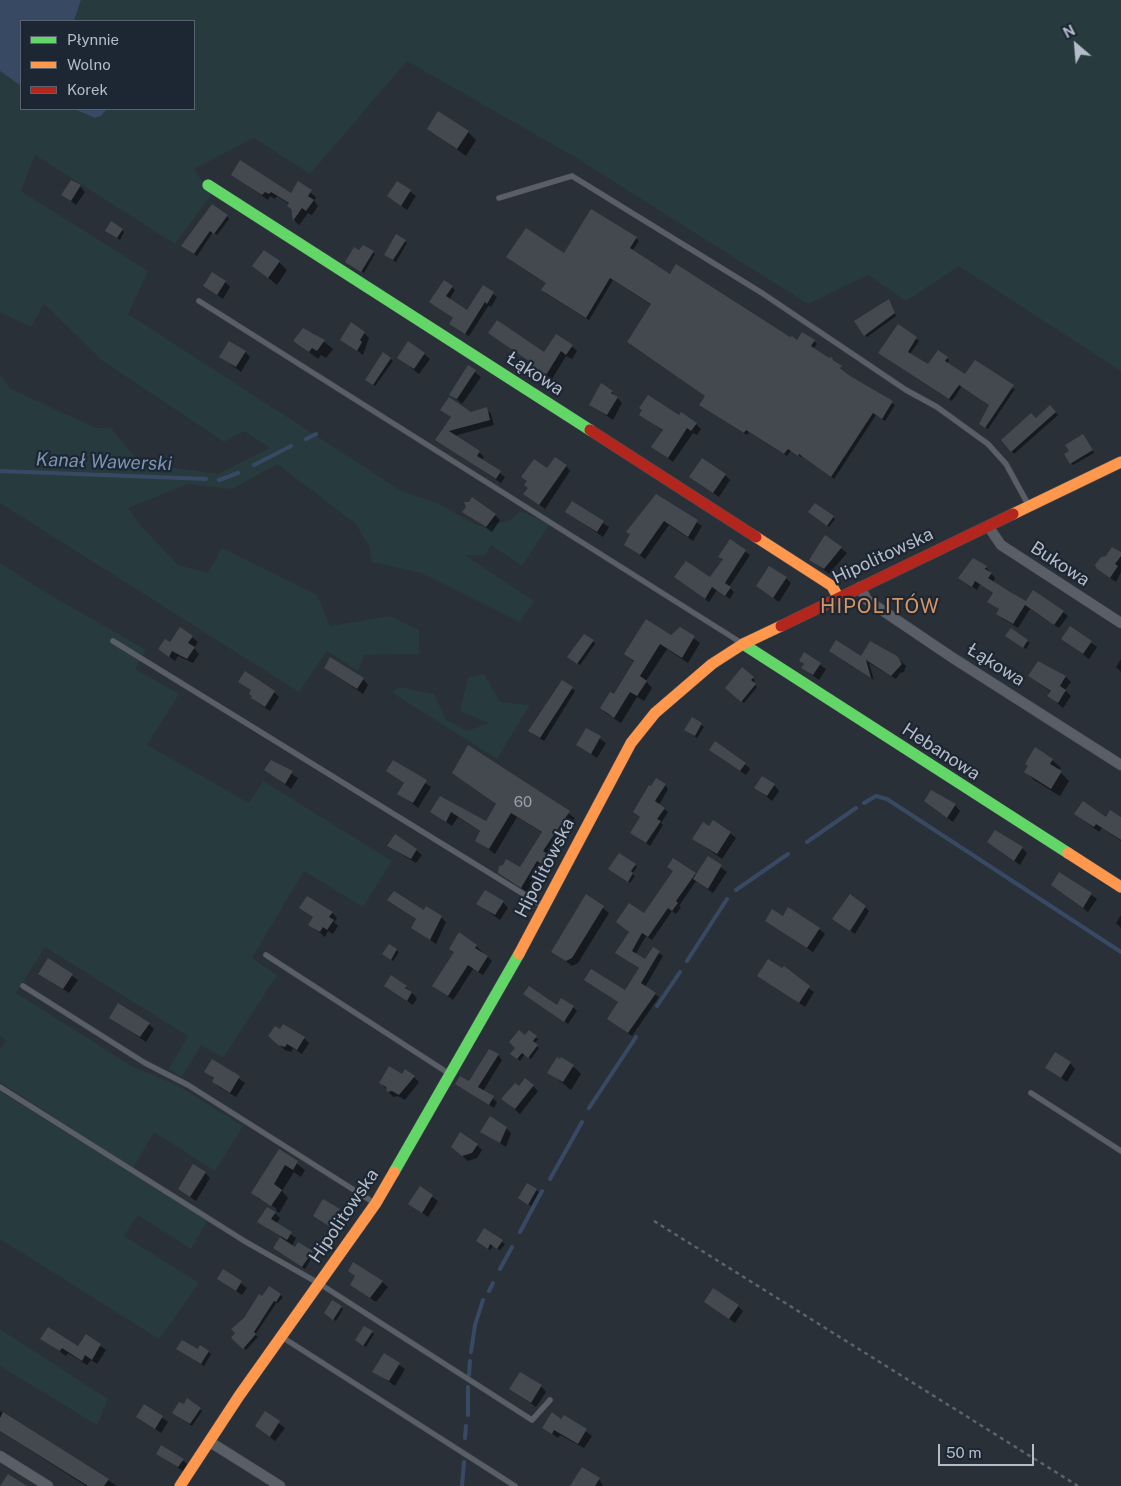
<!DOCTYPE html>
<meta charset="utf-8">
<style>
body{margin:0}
#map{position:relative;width:1121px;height:1486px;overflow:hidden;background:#2a3038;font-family:"Public Sans",sans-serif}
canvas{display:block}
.legend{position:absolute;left:20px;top:20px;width:175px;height:90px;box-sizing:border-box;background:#1d2633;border:1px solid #59626f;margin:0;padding:6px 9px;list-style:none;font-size:15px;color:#b4bcc9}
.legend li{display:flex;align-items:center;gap:10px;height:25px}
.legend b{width:25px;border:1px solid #59626f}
.north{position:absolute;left:1051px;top:20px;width:50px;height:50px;-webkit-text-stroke:4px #1d2633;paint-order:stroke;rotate:333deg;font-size:14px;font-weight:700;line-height:20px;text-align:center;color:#b4bcc9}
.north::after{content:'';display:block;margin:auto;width:18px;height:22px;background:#b4bcc9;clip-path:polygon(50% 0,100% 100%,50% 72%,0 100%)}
.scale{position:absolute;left:938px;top:1444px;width:96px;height:22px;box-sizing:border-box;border:2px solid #b4bcc9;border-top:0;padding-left:6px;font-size:15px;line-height:18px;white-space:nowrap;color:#b4bcc9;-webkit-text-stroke:4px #1d2633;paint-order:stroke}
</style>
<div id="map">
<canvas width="1121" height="1486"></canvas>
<ul class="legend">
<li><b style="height:6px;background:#63d668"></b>Płynnie</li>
<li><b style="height:6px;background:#ff974d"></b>Wolno</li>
<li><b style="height:6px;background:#b3261e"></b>Korek</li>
</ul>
<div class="north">N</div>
<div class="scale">50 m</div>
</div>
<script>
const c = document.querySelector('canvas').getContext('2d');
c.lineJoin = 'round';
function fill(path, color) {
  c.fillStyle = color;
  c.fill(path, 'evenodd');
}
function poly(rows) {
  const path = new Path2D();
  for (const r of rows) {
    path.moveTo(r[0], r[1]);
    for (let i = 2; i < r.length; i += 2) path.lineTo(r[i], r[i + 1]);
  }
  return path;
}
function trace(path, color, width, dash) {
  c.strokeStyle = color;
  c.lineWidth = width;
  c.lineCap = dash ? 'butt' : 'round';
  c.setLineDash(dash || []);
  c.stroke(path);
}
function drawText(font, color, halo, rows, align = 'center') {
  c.font = font + ' "Public Sans",sans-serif';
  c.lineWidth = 4.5;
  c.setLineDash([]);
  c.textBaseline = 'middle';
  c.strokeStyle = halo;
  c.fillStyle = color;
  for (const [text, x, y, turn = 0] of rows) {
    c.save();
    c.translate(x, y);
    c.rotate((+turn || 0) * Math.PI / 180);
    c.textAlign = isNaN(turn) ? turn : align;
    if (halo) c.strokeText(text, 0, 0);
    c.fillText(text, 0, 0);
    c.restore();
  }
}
const green = poly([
 [81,0,1121,0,1121,371,959,266,906,301,868,275,808,304,573,156,407,61,310,174,254,138,194,169,211,195,175,244,35,155,21,191,148,271,128,314,403,492,435,502,478,526,507,522,521,511,549,525,522,566,491,545,485,555,465,555,534,601,520,622,421,573,372,562,369,546,356,524,277,464,232,489,187,484,128,508,141,526,178,565,208,573,222,548,317,595,330,626,390,616,419,630,419,654,364,655,358,671,327,651,299,692,0,503,0,375,11,389,96,428,111,428,140,463,218,474,270,448,244,431,224,442,104,362,44,304,31,327,0,312,0,71,21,86,21,109,74,109,95,118,101,116,107,109,194,109,194,21,74,21],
 [0,563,45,592,146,650,135,669,179,694,147,745,249,803,263,781,392,861,363,907,304,871,252,958,277,975,223,1058,201,1045,182,1077,169,1069,188,1036,45,947,16,993,133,1067,177,1085,243,1126,215,1171,154,1132,133,1168,0,1082,0,1049,6,1040,0,1036],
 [484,674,500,702,530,705,497,759,391,692,399,687,434,694,446,720,467,731,489,723,460,711,468,677],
 [0,1091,207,1221,191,1249,138,1215,124,1236,199,1283,159,1339,0,1239],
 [0,1329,108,1399,97,1425,0,1366]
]);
const water = poly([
 [0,0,81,0,74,21,21,21,21,86,0,71],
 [74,109,107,109,101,116,95,118]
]);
const shadow = poly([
 [428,128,468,132,476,140,466,156],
 [233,175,291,194,298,183,316,197,314,201,318,206,312,215,308,213,299,225,294,220,289,204,277,196,275,199,270,196,268,200],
 [397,182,416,196,407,210,388,196],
 [80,186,85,192,76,205,63,195],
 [227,216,229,219,217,235,213,232,197,256,185,248],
 [122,230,124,232,120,240,109,233],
 [636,238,639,241,632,251,670,276,791,339,814,341,817,344,813,349,829,359,832,358,849,377,895,405,885,421,876,415,834,479,802,456,801,457,791,450,787,456,749,432,747,435,703,407,706,396,631,345,628,342,652,305,613,280,589,320,545,293,565,254],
 [405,241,407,243,396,262,388,257],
 [360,252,373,252,375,254,364,273,349,264],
 [279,262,287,270,277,285,254,266],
 [225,282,230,287,223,299,205,286],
 [452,287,455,290,449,300,468,311,483,287,497,297,491,307,489,305,469,336,454,327,454,319,430,302],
 [891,303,896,316,867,337,865,335],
 [898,326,919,341,910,354,929,366,947,358,949,360,947,364,965,376,1015,389,988,429,983,426,991,405,962,386,952,401,882,355],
 [312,332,333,349,326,358,321,355,318,359,295,341],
 [364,333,369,338,363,355,341,339],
 [490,333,545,353,572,346,577,351,572,359,566,356,549,384,531,371,534,365],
 [245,352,250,357,241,372,221,357],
 [384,354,393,361,375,386,369,382],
 [424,354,430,359,419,374,399,358],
 [468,367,481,377,462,404,451,394],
 [612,392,622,403,613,420,590,404],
 [1050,407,1058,415,1014,454,1003,440,1036,419],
 [486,409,491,414,494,425,454,436,479,452,484,457,482,460,505,477,501,483,437,440,452,418,442,410,471,413],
 [641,414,679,417,696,424,701,429,697,435,693,433,673,462,653,447,663,431],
 [1083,436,1094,453,1073,465,1071,463],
 [566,466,570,471,545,509,525,494,529,488,528,482,523,477],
 [725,475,730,480,719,497,691,477],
 [656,495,702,526,693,541,669,525,645,559,625,545,631,535,628,531],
 [573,503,609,527,603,537,567,512],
 [464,512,495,515,500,520,492,532],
 [812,514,833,517,835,519,829,527],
 [825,536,847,553,829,574,811,560],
 [730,541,750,555,729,587,734,592,730,599,717,590,709,602,680,581,711,578,724,560,720,557],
 [1121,554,1121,572,1116,582,1098,569],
 [986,567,995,578,993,582,1026,603,1063,612,1068,616,1059,628,1030,609,1018,628,1002,618,998,613,1000,610,989,601,994,594,980,584,977,590,960,578],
 [786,578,791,583,779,602,758,586],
 [680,628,700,643,688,663,667,649,646,681,652,688,644,701,637,697,621,723,607,714,601,708,614,695,635,663,625,654,672,637],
 [1070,628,1097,647,1089,659,1063,639],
 [1011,630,1030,643,1026,649,1009,638],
 [192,637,198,642,194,648,199,654,193,663,178,656,175,661,160,649],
 [593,641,595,644,580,665,571,659],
 [870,643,901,661,906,666,904,672,900,673,896,679,869,663,874,680,831,651,861,658],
 [805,654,826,669,819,680,803,668,804,665,800,661],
 [1121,659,1121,672,1116,667],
 [1038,663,1066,677,1071,682,1065,690,1071,696,1063,708,1049,696,1051,692,1029,676],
 [325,668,363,679,368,685,363,694],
 [742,669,755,680,753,683,757,687,744,703,726,688],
 [240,681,274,692,279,697,270,711,258,703,252,698,252,691],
 [572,688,575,691,544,741,533,734,530,731],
 [692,719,704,727,697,738,686,730],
 [587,730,606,743,597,758,578,745],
 [469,747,575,818,549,857,554,862,549,870,543,866,527,892,500,873,520,869,543,833,517,817,495,854,476,840,481,832,458,817,452,826,432,812,440,797,487,823,497,805,454,773],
 [716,755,745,764,750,769,746,775],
 [1052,760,1061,768,1059,771,1069,781,1060,796,1034,780,1026,772,1029,766],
 [271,761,298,778,291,789,266,770],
 [393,762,431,787,418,808,399,793,405,784,388,771],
 [665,785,668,789,659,805,668,812,661,823,663,825,650,846,631,833,641,818,634,812],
 [774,785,779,791,772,801,756,788],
 [955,805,960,811,953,822,931,806],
 [1076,814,1121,819,1121,841,1102,828,1099,832],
 [709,827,730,833,736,838,722,859,694,839],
 [989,842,1022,848,1027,853,1020,865],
 [388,846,416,850,422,855,416,863],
 [708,858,727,872,713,893,696,881,679,906,681,907,676,914,672,911,652,940,646,936,635,955,645,961,653,949,663,956,645,987,659,997,632,1036,608,1019,640,969,617,953,644,915,695,874,697,875],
 [635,865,637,867,632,874,635,876,630,883,612,871],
 [1060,874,1097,899,1088,912,1053,885],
 [587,896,609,913,578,963,572,966,553,951],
 [389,900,441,917,446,922,436,944,413,928,417,920],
 [503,902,508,908,500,920,478,904],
 [865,907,869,911,855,934,834,919],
 [301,908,332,912,337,918,334,922,338,926,333,934,328,931,325,937,310,925,314,918],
 [1121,915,1121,928,1116,923],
 [783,918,819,929,825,934,813,952,766,921],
 [389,946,399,952,393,961,386,956],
 [476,946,492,961,483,975,473,969,453,1000,434,986,455,953,451,949],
 [48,960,78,980,69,993,40,974],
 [782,970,814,992,805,1007,759,976],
 [386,986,406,987,417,998,413,1005],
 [529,997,557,1007,573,1007,577,1011,568,1024],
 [111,1018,149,1024,154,1029,146,1042],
 [529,1032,538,1039,534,1044,539,1048,531,1059,525,1054,520,1061,512,1054],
 [304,1038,309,1043,302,1054,293,1048,291,1052,285,1050,275,1041],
 [498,1055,502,1060,483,1091,497,1102,494,1108,457,1084,469,1083],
 [213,1061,245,1083,236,1097,219,1087,214,1082,215,1080,206,1072],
 [1070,1063,1075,1069,1067,1082,1046,1068],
 [573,1066,581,1074,571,1090,549,1072],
 [402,1076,414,1077,419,1082,405,1100,398,1096,393,1097,381,1083],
 [533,1086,538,1091,520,1114,503,1099,519,1087],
 [506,1128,511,1133,506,1147,482,1131],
 [477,1145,482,1150,477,1158,468,1161,458,1152],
 [279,1150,305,1170,301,1177,294,1172,282,1191,288,1198,279,1213,276,1211,277,1209,260,1197,260,1200,253,1193],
 [205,1173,210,1178,196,1201,179,1189],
 [527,1185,539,1192,531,1206,522,1200],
 [420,1188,438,1201,428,1217,410,1204],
 [339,1210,344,1215,335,1230,315,1216],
 [275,1213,280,1218,276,1224,296,1238,292,1246,314,1254,305,1269,274,1248,281,1237,259,1222],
 [484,1230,505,1244,500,1250,493,1246,490,1250,480,1243],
 [223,1271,247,1288,242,1295,218,1279],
 [349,1271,382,1282,388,1287,376,1302,351,1285,356,1277],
 [280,1295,283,1297,278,1303,277,1302,255,1335,258,1337,246,1350,233,1338,245,1319,262,1298],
 [705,1302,738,1306,743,1311,735,1323],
 [341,1307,343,1309,336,1321,328,1315],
 [372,1332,374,1334,366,1347,359,1342],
 [86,1336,106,1350,97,1364,91,1360,87,1365,68,1353,66,1356,42,1338,78,1348],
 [201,1347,211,1354,204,1366,180,1351,198,1351],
 [384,1355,405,1369,395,1386,374,1371],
 [541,1386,546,1392,536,1407,510,1389],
 [144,1405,168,1422,161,1433,137,1416],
 [200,1409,202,1411,192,1426,176,1415],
 [0,1411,117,1486,86,1486,0,1431],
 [265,1413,285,1428,275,1441,256,1426],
 [564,1416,592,1436,584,1448,560,1435,558,1438,544,1428,562,1420],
 [158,1453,183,1460,188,1465,184,1472],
 [599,1479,603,1486,575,1486]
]);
const stream = poly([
 [306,439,316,434],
 [254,465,291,446],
 [0,471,206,479],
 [219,480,238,473],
 [864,803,876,796,887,799,1121,952],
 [807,842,856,808],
 [736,890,788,854],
 [687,961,727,899],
 [657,1006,680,972],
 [589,1108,636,1037],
 [550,1179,582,1122],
 [520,1232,542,1191],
 [500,1269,512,1247],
 [489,1291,493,1283],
 [471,1352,475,1325,483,1300],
 [469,1375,470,1361],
 [468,1415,468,1387],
 [465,1438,466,1426],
 [462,1486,464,1462]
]);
const building = poly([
 [438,111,469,131,457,149,427,129],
 [240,160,291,193,298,181,312,190,308,196,314,200,306,211,302,208,293,221,291,209,287,206,289,203,271,192,269,194,265,192,262,195,231,175],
 [71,180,81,185,71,201,61,195],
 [397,181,411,190,401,206,387,196],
 [212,204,228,215,214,234,210,231,194,254,181,246],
 [591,209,637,237,630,248,670,274,676,264,790,337,792,336,797,340,802,332,815,340,811,346,829,358,832,357,833,360,842,366,840,368,850,376,893,401,882,419,873,413,831,477,799,454,798,456,788,449,784,454,746,430,744,433,699,405,705,396,627,342,651,304,610,278,586,318,541,290,546,283,506,257,526,228,564,253],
 [111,221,123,229,117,238,105,231],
 [396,234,406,240,393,260,384,255],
 [363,245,374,251,361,272,345,262,354,247,359,250],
 [264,250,280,261,268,278,252,266],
 [212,272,226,281,217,295,203,286],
 [444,280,453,286,446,296,467,310,483,285,494,292,487,304,485,302,465,334,449,324,453,318,429,302],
 [889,299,895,313,864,336,854,321],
 [497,320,544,352,556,334,573,345,566,355,561,351,543,380,529,371,533,364,488,333],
 [351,322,365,332,360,340,362,342,357,351,340,340],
 [898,324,917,337,908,352,928,364,938,350,948,357,945,361,965,374,975,360,1014,385,985,428,979,424,989,405,959,385,949,399,878,353],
 [303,328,325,340,317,351,312,348,309,352,293,341],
 [229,341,246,351,236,367,219,357],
 [408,341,425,353,414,369,397,358],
 [383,352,391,358,373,385,365,380],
 [468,365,476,370,457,399,449,395],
 [601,383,613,391,611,393,618,397,607,415,589,405],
 [648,395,679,415,681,412,697,423,691,431,687,428,668,458,651,447,663,430,639,415,642,410,639,408],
 [449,397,471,412,487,407,490,420,449,431,480,451,477,456,501,471,496,479,435,440,451,417,440,410],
 [1050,405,1056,412,1011,452,1001,440,1031,413,1036,418],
 [1083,434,1093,450,1070,464,1064,454,1069,451,1065,445],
 [555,457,567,465,539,505,523,494,528,488,524,485,527,481,521,477,534,459,547,468],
 [702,458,726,474,713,493,689,477],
 [656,494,698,520,688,537,664,521,640,555,624,545,630,534,626,532],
 [472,497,496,514,486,527,462,512,466,507,464,502,469,502],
 [572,501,604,521,597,532,565,512],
 [815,503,834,516,827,526,808,512],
 [825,535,842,547,824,569,809,560],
 [730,539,746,550,725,583,731,587,725,596,712,587,705,599,674,577,686,561,710,577,723,559,718,557],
 [1112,547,1121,552,1121,556,1115,564,1118,566,1110,578,1097,569,1095,565,1101,557,1106,556],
 [973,558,987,566,985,569,992,573,988,578,1010,592,1026,601,1033,590,1064,611,1054,625,1025,605,1013,624,996,614,999,609,987,602,993,593,975,581,972,587,958,578],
 [769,566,787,577,773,598,756,586],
 [646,619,671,635,680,627,695,636,682,658,660,644,640,676,647,681,637,696,630,692,614,718,600,708,610,692,614,694,634,661,624,654],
 [1070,626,1092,641,1083,654,1061,639],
 [180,627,193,636,188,643,195,647,187,659,172,651,169,657,158,649,165,639,170,642],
 [1011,628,1028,640,1023,648,1005,636],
 [584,634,594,640,577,664,567,657],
 [836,640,861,656,870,641,897,656,902,664,891,676,866,660,871,678,829,651],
 [804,652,821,663,813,675,801,668,804,664,799,661],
 [330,657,364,678,357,689,324,668],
 [1038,661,1066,676,1060,686,1066,690,1058,703,1047,696,1051,691,1028,676],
 [742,667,754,677,751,680,756,684,741,702,725,688],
 [245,671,275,691,265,707,251,698,252,696,249,694,251,690,238,682],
 [562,680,573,687,540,738,528,731],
 [692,717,702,723,695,736,684,730],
 [586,728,601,736,591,754,576,745],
 [715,741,746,763,740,771,709,750],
 [468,745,570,811,543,851,549,855,543,865,537,861,521,888,498,873,499,866,503,865,506,859,520,867,542,832,511,813,489,849,475,841,480,831,451,812,446,822,430,812,440,796,486,821,496,804,452,773],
 [1035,747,1053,759,1050,764,1062,771,1051,789,1024,772,1028,766,1025,764],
 [271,760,293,771,285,784,264,770],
 [393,760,427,780,413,803,397,794,404,783,386,771],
 [762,776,775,784,767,796,754,788],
 [656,778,666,784,655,801,665,808,657,819,661,821,646,843,630,833,640,817,633,812,649,785,651,786],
 [931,790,956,804,947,818,924,801],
 [1083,801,1106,817,1110,810,1121,817,1121,840,1096,824,1094,827,1074,814],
 [713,820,731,832,717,854,692,839,703,822,709,826],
 [995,830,1023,847,1014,861,987,842],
 [395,834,417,849,411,859,387,846],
 [619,853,636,864,631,871,633,873,628,882,608,869],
 [708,856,722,865,708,889,693,879],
 [673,858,696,873,676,901,678,903,672,911,668,908,648,937,642,933,632,951,645,959,653,947,660,951,641,983,656,993,628,1033,607,1019,618,1002,584,980,591,969,625,990,639,968,615,953,629,932,616,922,629,903,644,913,673,871,667,867],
 [1059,872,1092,893,1083,908,1051,885],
 [485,890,504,901,495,915,476,904],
 [394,891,424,910,426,906,442,916,430,940,411,928,416,919,387,900],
 [586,894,604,906,572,958,566,961,551,952],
 [850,894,866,906,850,931,832,919],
 [307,896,333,912,329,917,334,920,327,930,323,927,320,932,308,925,313,917,299,908],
 [788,907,820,928,807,948,765,921,772,909,783,916],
 [459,932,477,945,475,948,488,956,478,972,468,965,448,996,432,986,454,952,449,949],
 [389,944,397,949,391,960,382,954],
 [48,958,73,974,63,989,38,974],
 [768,959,782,968,784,966,810,986,799,1003,757,976],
 [391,975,407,986,405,988,412,992,407,1001,384,986],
 [529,986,557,1005,561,998,574,1006,564,1022,523,994],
 [118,1003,150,1023,140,1037,109,1018],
 [283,1024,305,1037,297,1050,287,1044,285,1047,278,1045,268,1036,275,1026,280,1029],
 [519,1030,525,1035,529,1030,537,1036,533,1041,538,1045,528,1058,522,1053,517,1059,510,1054,515,1048,509,1042],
 [489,1049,499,1054,478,1087,494,1096,489,1105,455,1084,460,1076,469,1081],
 [1055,1052,1071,1062,1061,1078,1045,1068],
 [557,1057,560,1059,561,1057,574,1065,563,1082,547,1073],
 [212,1059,240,1076,230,1093,212,1082,214,1078,204,1072],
 [389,1066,402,1074,405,1069,415,1076,399,1095,392,1091,387,1092,386,1087,379,1083],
 [525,1078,534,1085,515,1109,501,1099,515,1083,519,1086],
 [490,1116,507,1127,500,1143,480,1132],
 [460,1132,478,1144,472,1153,462,1156,451,1147],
 [279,1149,298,1161,293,1170,285,1165,274,1184,282,1190,271,1206,251,1193],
 [193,1164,206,1172,190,1197,178,1189],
 [527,1183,537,1189,528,1205,518,1198],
 [420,1186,433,1195,422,1213,408,1204],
 [323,1199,340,1209,329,1226,313,1216],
 [267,1207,276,1212,271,1219,292,1232,287,1240,257,1222],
 [484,1228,503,1240,497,1249,490,1244,488,1249,476,1241],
 [280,1237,295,1247,298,1242,313,1251,302,1267,273,1248],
 [353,1262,383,1281,370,1298,350,1285,355,1276,348,1271],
 [223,1269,242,1281,236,1291,217,1279],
 [269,1286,281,1294,276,1302,274,1301,254,1332,256,1334,243,1349,231,1338,235,1333,231,1329,244,1318,259,1294,262,1296],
 [713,1288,739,1305,729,1319,704,1302],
 [332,1300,342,1306,333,1320,324,1313],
 [364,1326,373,1331,363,1346,355,1340],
 [48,1327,78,1346,86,1334,101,1344,92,1360,85,1355,82,1361,62,1348,60,1351,40,1339],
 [182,1340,198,1349,200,1345,209,1351,201,1364,176,1349],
 [384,1353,400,1363,389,1381,372,1372],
 [520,1372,542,1385,531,1403,509,1389],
 [187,1398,201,1408,190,1424,172,1413,179,1402,184,1404],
 [144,1404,163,1416,155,1429,136,1417],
 [265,1411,280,1421,270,1437,255,1426],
 [3,1412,109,1479,104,1486,88,1486,0,1431,0,1418],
 [552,1412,561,1419,564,1415,587,1429,578,1444,554,1430,552,1434,542,1428],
 [161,1445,184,1459,178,1467,156,1454],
 [582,1467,600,1478,595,1486,570,1486],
 [8,1474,27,1486,0,1486]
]);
const path = poly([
 [654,1221,1078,1486]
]);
const lane = poly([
 [499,198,572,176,762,293,906,390,937,407,988,444,1006,464,1029,506],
 [199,301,740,642],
 [113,641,543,906],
 [266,955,448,1073],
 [23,986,145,1063,188,1085,373,1202],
 [0,1087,246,1242,320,1284,532,1420,550,1400],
 [1031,1093,1121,1151],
 [282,1337,515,1486]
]);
const street = poly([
 [988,526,1001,545,1121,623],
 [860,587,867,600,953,658,1121,765],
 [210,1442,280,1486],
 [0,1456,48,1486]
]);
const fast = poly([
 [208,185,590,430],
 [743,644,1068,853],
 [394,1172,519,954]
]);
const slow = poly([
 [1013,514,1121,462],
 [756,537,832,586,838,597],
 [1068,853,1121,887],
 [519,954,631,743,655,713,712,664,743,644,781,626],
 [180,1486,239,1396,376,1203,394,1172]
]);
const jam = poly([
 [590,430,756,537],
 [781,626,1013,514]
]);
const numberNames = [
 ["60",523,802]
];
const streetNames = [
 ["Łąkowa",535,374,33],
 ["Hipolitowska",883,556,-25],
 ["Bukowa",1060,564,33],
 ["Łąkowa",996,665,32],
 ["Hebanowa",941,752,33],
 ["Hipolitowska",545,868,-63],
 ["Hipolitowska",344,1216,-56]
];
const waterNames = [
 ["Kanał Wawerski",104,462,2]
];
const quarterNames = [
 ["HIPOLITÓW",880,607]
];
fill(green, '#273a3e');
fill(water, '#384963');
fill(shadow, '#0007');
trace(stream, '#384963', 4);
fill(building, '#444950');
trace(lane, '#484c53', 6);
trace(street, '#484c53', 11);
trace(fast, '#484c53', 12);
trace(slow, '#484c53', 12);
trace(jam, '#484c53', 12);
trace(path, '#5d636a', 2.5, [4, 4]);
trace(lane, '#5a5e66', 5);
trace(street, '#5a5e66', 10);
trace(fast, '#63d668', 11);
trace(slow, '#ff974d', 11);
trace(jam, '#b3261e', 11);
drawText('15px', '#989fab', null, numberNames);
drawText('18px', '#b4bcc9', '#1d2633', streetNames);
drawText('italic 19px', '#7c92b1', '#1d2633', waterNames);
c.letterSpacing = '1px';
drawText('20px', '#d59563', '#1d2633', quarterNames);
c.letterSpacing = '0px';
</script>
